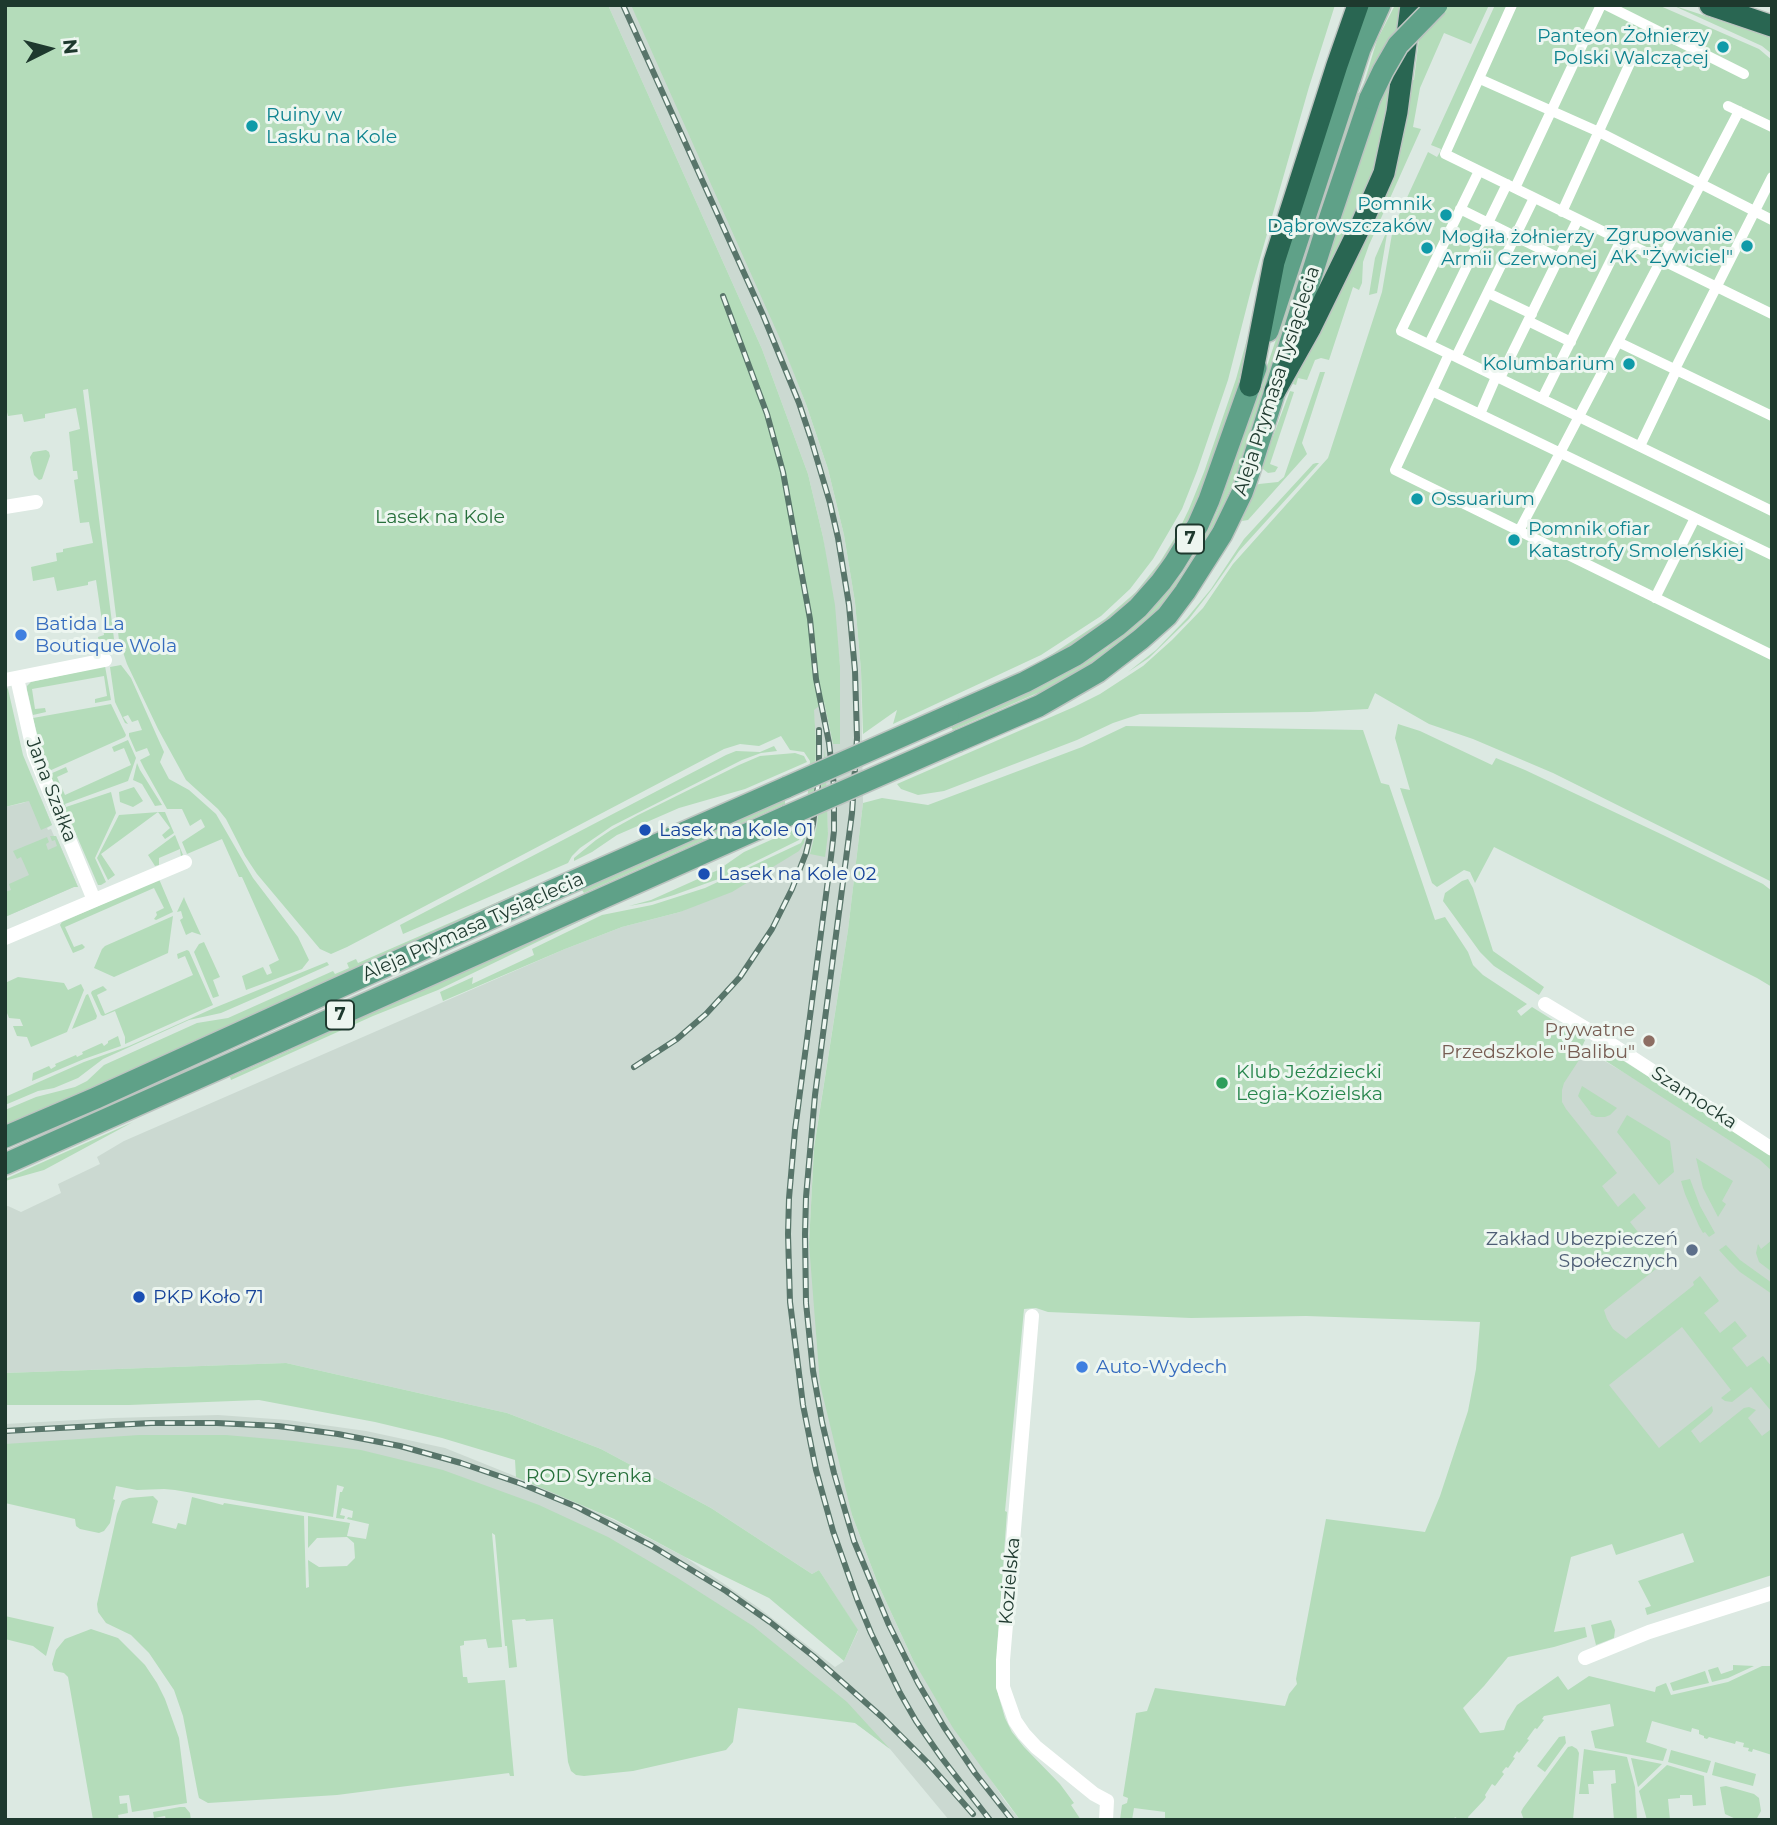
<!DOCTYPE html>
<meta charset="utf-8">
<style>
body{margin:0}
#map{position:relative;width:1777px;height:1825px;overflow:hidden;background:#dce9e2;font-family:Montserrat,sans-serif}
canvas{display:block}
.frame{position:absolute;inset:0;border:7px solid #1e392e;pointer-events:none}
.north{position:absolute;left:14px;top:14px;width:70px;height:70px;-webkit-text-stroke:5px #edf6f0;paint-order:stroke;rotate:84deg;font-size:19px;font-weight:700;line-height:28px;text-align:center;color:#1e392e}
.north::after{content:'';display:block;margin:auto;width:24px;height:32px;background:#1e392e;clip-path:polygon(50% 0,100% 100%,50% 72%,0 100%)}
</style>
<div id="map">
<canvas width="1777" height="1825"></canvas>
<div class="frame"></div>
<div class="north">N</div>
</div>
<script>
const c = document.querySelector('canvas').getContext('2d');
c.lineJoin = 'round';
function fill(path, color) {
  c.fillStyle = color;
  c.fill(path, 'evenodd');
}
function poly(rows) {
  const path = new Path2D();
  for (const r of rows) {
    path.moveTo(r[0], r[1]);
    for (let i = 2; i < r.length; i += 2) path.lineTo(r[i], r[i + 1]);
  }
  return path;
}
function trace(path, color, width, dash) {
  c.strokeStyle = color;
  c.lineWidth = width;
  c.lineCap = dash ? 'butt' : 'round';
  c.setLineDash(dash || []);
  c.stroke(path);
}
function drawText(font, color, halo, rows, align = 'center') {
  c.font = font + ' Montserrat,sans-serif';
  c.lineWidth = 6;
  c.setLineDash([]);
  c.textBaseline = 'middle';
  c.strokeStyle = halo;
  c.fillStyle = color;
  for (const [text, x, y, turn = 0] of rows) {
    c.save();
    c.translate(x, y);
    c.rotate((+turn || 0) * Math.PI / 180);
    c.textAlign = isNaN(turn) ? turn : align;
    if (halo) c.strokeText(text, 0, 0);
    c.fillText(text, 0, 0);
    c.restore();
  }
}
const built = poly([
 [608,5,632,5,696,146,782,341,806,404,828,469,844,535,855,602,861,670,863,803,848,930,814,1147,809,1244,852,1515,878,1584,913,1660,1005,1801,1020,1820,949,1820,890,1749,750,1644,352,1464,5,1464,5,1424,113,1418,218,1415,288,1420,366,1431,445,1448,542,1487,614,1520,685,1557,759,1608,835,1667,844,1661,858,1631,819,1570,812,1574,711,1508,601,1449,507,1413,286,1363,5,1373,5,1207,8,1206,21,1212,61,1193,58,1184,100,1164,97,1157,124,1141,565,949,622,927,680,912,804,843,815,786,816,742,813,702,824,701,833,743,840,743,840,666,823,537,808,474,762,349],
 [824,756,828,834,810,853,817,825],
 [40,796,52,825,47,828,48,830,51,829,54,836,56,836,78,887,74,887,5,917,5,807,23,803],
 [1510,1027,1585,1040,1582,1046,1603,1060,1772,1161,1772,1466,1627,1496]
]);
const green = poly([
 [5,5,608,5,762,349,808,474,823,537,835,605,840,666,840,744,833,744,824,702,814,710,816,742,815,786,804,843,799,851,732,892,680,912,622,927,565,949,443,1001,440,992,473,977,472,984,534,955,532,949,602,915,652,905,705,888,801,843,805,835,810,761,804,752,790,750,781,736,759,746,740,744,724,749,347,947,331,954,320,949,257,874,245,856,226,819,218,809,186,780,158,729,127,664,119,640,88,389,83,390,114,639,99,642,98,637,104,635,96,580,88,582,88,585,57,591,54,577,33,581,31,567,57,561,56,553,63,552,63,549,93,543,89,522,80,523,74,480,78,479,77,471,73,471,69,432,80,429,76,408,45,414,45,418,24,422,22,414,8,416,5,404],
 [631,5,1335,5,1309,87,1251,290,1228,380,1197,471,1182,509,1153,559,1130,589,1101,616,1041,655,893,724,897,710,863,734,861,670,855,602,844,535,828,469,806,404,781,341],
 [1395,5,1401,5,1398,30,1361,94,1233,484,1204,547,1175,590,1154,614,1132,634,1105,655,1051,687,953,730,951,727,1060,676,1107,648,1152,609,1182,574,1200,545,1216,514,1227,484,1285,313,1356,93,1361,93,1377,40],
 [1423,5,1489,5,1471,44,1444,33,1420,88,1413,127,1421,129,1369,245,1363,262,1362,283,1359,290,1353,287,1329,360,1321,358,1315,360,1307,380,1298,378,1296,385,1293,384,1296,377,1380,207,1395,170,1404,133,1412,80,1414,80],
 [1495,5,1658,5,1759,49,1772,60,1772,882,1553,773,1473,739,1429,724,1375,693,1368,709,1310,712,1140,714,1113,723,1077,740,944,791,918,795,901,789,897,784,1074,707,1100,694,1143,666,1172,640,1203,608,1233,564,1328,458,1382,292,1393,228,1428,152,1437,157,1440,152,1441,149,1431,145],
 [1672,5,1758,33,1759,30,1772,34,1772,54,1762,46],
 [1392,83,1385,127,1369,189,1306,318,1379,102,1388,85],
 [1388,228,1377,293,1369,295,1375,258],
 [1265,274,1236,392,1209,472,1192,512,1179,536,1161,563,1135,595,1116,613,1071,645,1042,661,1105,619,1136,592,1160,562,1176,536,1189,509,1204,472,1236,379],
 [1320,372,1325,372,1302,443,1307,454,1248,520,1242,521,1254,486,1259,484,1278,482,1284,477],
 [1290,391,1294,392,1270,464,1278,467,1275,472,1268,473,1263,469,1263,463],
 [46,450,49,452,50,456,42,479,39,480,34,475,30,457,33,452],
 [1316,463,1319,463,1239,551,1213,588,1189,619,1149,658,1128,672,1156,650,1187,618,1211,589,1244,539,1313,464],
 [121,665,131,678,164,752,160,762,169,779,189,790,216,814,253,878,298,937,309,960,302,969,246,990,242,976,263,967,267,975,272,973,269,965,279,960,242,877,239,877,222,839,187,854,182,842,205,827,201,819,190,826,182,809,167,809,144,768,140,760,150,755,147,748,136,752,129,736,129,733,142,730,138,720,132,722,128,715,123,717,128,724,125,723,115,702,110,667],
 [105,666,111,700,95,703,95,699,107,696,104,676,32,689,35,709,45,708,46,712,33,715,27,690,27,686,31,682],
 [6,687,8,689,23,755,52,825,41,830,29,801,5,807],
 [111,704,126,735,125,737,49,771,42,753,33,718],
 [1398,724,1420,731,1492,765,1496,758,1525,770,1663,835,1763,884,1772,891,1772,987,1757,978,1494,847,1475,883,1470,872,1464,870,1437,887,1432,883,1400,788,1410,790,1395,738],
 [1126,726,1363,730,1381,783,1389,785,1435,920,1445,917,1468,952,1473,965,1483,975,1527,1004,1517,1011,1521,1016,1532,1007,1585,1040,1581,1049,1574,1045,1571,1050,1581,1057,1564,1083,1562,1090,1562,1102,1566,1109,1617,1173,1602,1186,1618,1207,1634,1193,1646,1208,1630,1222,1645,1241,1653,1235,1671,1257,1604,1310,1607,1319,1613,1329,1626,1339,1694,1285,1693,1282,1700,1276,1719,1301,1704,1313,1720,1333,1735,1321,1747,1336,1732,1348,1747,1367,1763,1356,1772,1367,1772,1412,1751,1387,1732,1402,1725,1401,1721,1398,1731,1390,1682,1327,1609,1385,1659,1448,1712,1406,1713,1411,1711,1414,1691,1431,1700,1443,1744,1408,1749,1407,1756,1410,1748,1418,1762,1436,1770,1430,1772,1431,1772,1575,1647,1615,1645,1608,1651,1606,1638,1581,1694,1562,1683,1533,1616,1555,1612,1544,1571,1557,1554,1632,1585,1627,1587,1637,1554,1647,1508,1657,1484,1686,1463,1708,1480,1733,1504,1730,1507,1721,1517,1705,1558,1676,1568,1690,1589,1676,1655,1692,1656,1687,1666,1683,1671,1695,1728,1682,1762,1666,1772,1666,1772,1755,1753,1749,1752,1752,1748,1751,1749,1748,1743,1747,1744,1743,1736,1741,1735,1744,1709,1737,1707,1739,1704,1738,1704,1736,1699,1734,1699,1730,1692,1728,1691,1732,1652,1721,1646,1742,1667,1749,1663,1761,1595,1748,1591,1731,1614,1726,1610,1704,1544,1716,1542,1719,1544,1720,1537,1729,1535,1728,1527,1739,1529,1740,1519,1753,1517,1751,1513,1757,1515,1758,1508,1768,1506,1767,1502,1772,1504,1774,1495,1786,1492,1784,1485,1795,1486,1797,1484,1800,1468,1817,1469,1820,1460,1820,1455,1817,1453,1820,1165,1820,1165,1812,1134,1808,1132,1820,1120,1820,1122,1805,1127,1803,1128,1798,1123,1796,1136,1713,1147,1711,1155,1688,1285,1706,1289,1694,1297,1684,1296,1679,1326,1519,1425,1532,1440,1496,1468,1411,1476,1369,1480,1322,1306,1316,1191,1318,1048,1312,1036,1308,1024,1309,1005,1511,1007,1512,997,1649,998,1694,1005,1718,1012,1732,1024,1747,1060,1784,1074,1803,1071,1805,1081,1820,1020,1820,953,1728,913,1660,878,1584,852,1515,820,1384,809,1244,814,1148,848,930,863,803,882,798,928,805,1082,747],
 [128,740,136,758,128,781,65,804,66,807,111,792,116,813,95,858,106,882,101,885,98,885,50,774,66,767,68,772,57,777,65,795,131,765,124,748,114,752,112,747],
 [774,746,777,751,761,753,742,760,612,826,580,848,572,856,568,863,403,934,400,925,726,755,736,751,760,752],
 [825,749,828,834,825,857,810,854,817,825],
 [795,753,804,756,807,762,745,789,679,808,617,835,592,852,574,861,574,858,596,840,611,830,638,815,739,765,760,756],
 [137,763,140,770,162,805,155,806,142,784,133,780],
 [134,787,143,801,133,807,120,802,119,792],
 [785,800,785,804,584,893,582,890],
 [158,812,101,854,115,875,108,880,97,858,119,815,159,812,165,812,174,833,165,839,162,835,170,828],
 [802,826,801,836,799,840,724,877,674,895,651,902,629,906,651,900,718,870,744,852],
 [175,835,183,855,181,857,180,849,159,858,159,865,155,866,148,855],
 [50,836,56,836,78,887,74,887,5,917,5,892,11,890,9,884,29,875,21,857,17,859,13,851,47,837,49,842,46,844,48,850,57,846,55,840,52,841],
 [159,879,173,912,156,920,154,919,157,915,156,912,164,908,154,888,65,927,74,947,82,944,85,947,83,949,73,953,60,925,62,922],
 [1468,879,1473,888,1493,951,1544,987,1539,995,1494,966,1480,952,1443,901,1445,893,1462,881],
 [541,883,130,1071,5,1126,5,1110,36,1097,75,1087,87,1081,104,1065,197,1023,228,1018,333,971,335,974,349,968,347,963,356,959,358,963],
 [184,897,185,900,201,935,192,932,186,935,180,920,183,918,181,911,177,912],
 [597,912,597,913,438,990,373,1016,231,1080,230,1077,293,1049,293,1047],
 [173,916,168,953,114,977,94,968,102,949,105,946],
 [204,942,220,977,213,980,219,996,213,998,194,952,199,944],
 [187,950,189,951,213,1005,125,1044,125,1037,115,1011,103,1016,101,1015,91,993,92,991,103,986,107,990,97,995,105,1014,193,975,185,956,178,959,177,954],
 [327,962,329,965,260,996,221,1013,189,1020,103,1059,78,1078,54,1088,38,1091,5,1105,5,1097,84,1062,129,1046,214,1008],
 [18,977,64,983,68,990,81,984,84,990,67,1032,31,1047,27,1037,17,1036,13,1026,23,1026,20,1019,9,1018,5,1008,5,983],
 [88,994,97,1016,96,1019,72,1029,86,995],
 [118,1036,121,1046,84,1059,32,1081,33,1073,49,1066,51,1069,56,1066,55,1064,76,1055,77,1057,83,1054,82,1052,102,1043,104,1046,108,1043,108,1041],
 [1603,1053,1611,1053,1744,1137,1772,1156,1772,1171,1760,1160,1598,1056],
 [1582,1086,1617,1108,1610,1115,1605,1117,1596,1117,1590,1114,1591,1113,1578,1096],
 [1627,1115,1670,1141,1674,1172,1659,1185,1617,1132],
 [133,1122,44,1170,5,1181,5,1179],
 [1696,1158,1733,1181,1722,1201,1726,1204,1718,1217,1703,1188],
 [1690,1179,1700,1206,1715,1233,1709,1237,1705,1232,1703,1233,1699,1226,1685,1194,1681,1181],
 [1772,1240,1772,1272,1759,1262,1756,1253,1758,1244,1761,1249],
 [1726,1245,1740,1260,1772,1283,1772,1294,1740,1272,1729,1261,1719,1250],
 [286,1363,507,1413,601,1449,711,1508,812,1574,819,1570,858,1630,844,1661,769,1598,685,1557,614,1519,516,1477,515,1460,442,1438,375,1422,259,1400,129,1405,5,1405,5,1373],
 [139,1435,226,1435,294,1441,361,1450,443,1470,539,1505,608,1537,676,1577,753,1626,847,1702,890,1749,855,1723,738,1708,733,1742,726,1750,633,1771,584,1776,576,1775,571,1771,568,1762,553,1619,526,1621,525,1619,512,1620,517,1667,509,1668,507,1646,505,1646,495,1535,492,1533,502,1647,488,1648,486,1639,464,1641,464,1645,460,1646,463,1677,467,1677,468,1683,505,1680,514,1776,510,1776,509,1773,337,1795,208,1803,199,1798,198,1794,183,1716,174,1690,149,1653,131,1635,106,1623,98,1612,97,1604,117,1514,122,1501,129,1498,153,1496,158,1501,152,1523,176,1529,178,1523,186,1525,192,1497,223,1505,224,1503,304,1516,306,1588,309,1587,308,1560,319,1567,347,1566,355,1558,354,1543,347,1537,317,1538,308,1548,308,1516,350,1523,347,1536,366,1539,369,1524,347,1519,348,1517,352,1518,353,1511,342,1508,340,1515,345,1516,344,1519,336,1518,340,1492,342,1492,344,1487,337,1485,333,1517,175,1490,164,1489,137,1490,116,1486,113,1499,115,1500,110,1523,104,1531,99,1533,80,1529,76,1526,75,1519,5,1503,5,1444],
 [5,1616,54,1627,46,1656,33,1646,5,1639],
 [1611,1620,1615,1630,1614,1638,1596,1645,1591,1625],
 [91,1629,118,1638,145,1665,157,1683,165,1699,179,1738,187,1803,132,1812,129,1795,119,1796,120,1804,127,1803,128,1813,118,1815,119,1820,93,1820,68,1677,64,1673,54,1671,52,1664,56,1650,65,1639],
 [1733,1665,1754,1666,1728,1678,1712,1682,1708,1670,1718,1667,1721,1674,1733,1670],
 [1705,1671,1709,1683,1673,1691,1670,1683],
 [1565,1736,1566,1743,1545,1772,1537,1766,1559,1737],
 [1572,1746,1577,1749,1579,1753,1573,1820,1524,1820,1521,1812,1523,1808,1568,1747],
 [1584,1749,1627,1757,1635,1787,1637,1820,1614,1820,1611,1784,1616,1783,1615,1770,1593,1771,1594,1784,1588,1784,1589,1794,1579,1794],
 [1671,1750,1711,1761,1707,1773,1668,1762],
 [1631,1758,1662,1764,1638,1787],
 [1715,1762,1756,1774,1753,1786,1712,1775],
 [1667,1765,1704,1776,1706,1805,1693,1806,1692,1795,1680,1795,1680,1798,1668,1799,1670,1820,1647,1820,1639,1791],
 [1726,1786,1754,1794,1759,1798,1761,1811,1756,1820,1738,1820,1725,1814,1720,1787],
 [180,1807,185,1807,190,1813,191,1820,166,1820,165,1816,154,1818,153,1812]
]);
const pedestrian = poly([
 [1512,5,1445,154,1772,314],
 [1606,5,1744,74],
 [1480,79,1599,132,1772,220],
 [1728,106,1772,127],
 [1515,188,1601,5],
 [1534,198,1456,357,1449,354,1395,470,1772,655],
 [1460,209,1559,258],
 [1562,212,1630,63],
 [1488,293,1532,314],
 [1528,321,1571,342],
 [1618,342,1772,416],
 [1429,344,1507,184],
 [1449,354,1401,331,1479,171],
 [1456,357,1772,511],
 [1500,378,1578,219],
 [1432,391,1772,555],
 [1542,399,1621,240],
 [1480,414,1496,377],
 [1640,446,1674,375,1677,365,1772,177],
 [1519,531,1739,111],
 [1655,598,1695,518]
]);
const minor = poly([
 [5,507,36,502],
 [17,678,34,754,94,900],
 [5,680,105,660],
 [5,938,185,862],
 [1545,1004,1605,1040,1772,1149],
 [1032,1316,1003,1660,1003,1687,1015,1721,1024,1734,1036,1747,1094,1794,1107,1801,1106,1820],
 [1585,1658,1649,1632,1772,1593]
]);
const primary = poly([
 [1268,331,1360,49,1380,5],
 [948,716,1025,682,1076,655,1117,626,1138,608,1161,582,1174,564,1198,525,1209,500,1256,368],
 [958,741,1039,706,1098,672,1141,639,1167,616,1185,592,1222,534,1242,493,1249,473,1329,220,1370,98],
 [5,1137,96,1098,551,891,787,787],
 [5,1164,787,816]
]);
const motorway = poly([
 [1710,5,1772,26],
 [1250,386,1274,262,1337,65,1358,5],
 [1275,391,1311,327,1362,223,1384,173,1397,112,1411,5]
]);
const rail = poly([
 [623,5,763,315,799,403,811,439,830,503,838,538,849,605,855,671,857,738,852,813,815,1095,806,1197,805,1234,806,1303,813,1371,822,1422,834,1473,854,1541,889,1625,918,1683,944,1727,975,1773,1012,1820],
 [723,296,767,414,783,472,810,619,816,679,829,743,834,786,834,831,831,857,795,1130,789,1198,788,1234,790,1302,803,1405,816,1470,833,1531,857,1599,871,1633,900,1693,916,1721,941,1757,990,1820],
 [634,1067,677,1039,706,1014,740,977,772,929,792,889,806,853,813,824,819,777,819,730],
 [5,1431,151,1423,217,1423,278,1426,338,1434,400,1446,461,1463,522,1484,577,1507,652,1546,726,1591,770,1622,813,1656,882,1717,928,1763,973,1814]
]);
const primaryBridge = poly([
 [1370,98,1383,71,1398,45,1437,5],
 [787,787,948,716],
 [787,816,958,741]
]);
const markers = [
 [1723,47,7,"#0f9aa8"],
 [252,126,7,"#0f9aa8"],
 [1446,215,7,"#0f9aa8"],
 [1747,246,7,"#0f9aa8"],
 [1427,248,7,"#0f9aa8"],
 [1629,364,7,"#0f9aa8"],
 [1417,499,7,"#0f9aa8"],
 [1514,540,7,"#0f9aa8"],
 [21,635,7,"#3f7fe0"],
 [645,830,7,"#1a4fb4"],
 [704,874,7,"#1a4fb4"],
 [1649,1041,7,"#8d6e63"],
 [1222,1083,7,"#2e9e5b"],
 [1692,1250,7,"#5c6f8a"],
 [139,1297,7,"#1a4fb4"],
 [1082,1367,7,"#3f7fe0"]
];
const shields = [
 [1190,539,28],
 [340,1015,28]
];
const shieldNames = [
 ["7",1190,539],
 ["7",340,1015]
];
const cultureNames = [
 ["Panteon Żołnierzy",1709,36],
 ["Polski Walczącej",1709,58],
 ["Ruiny w",266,115,"left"],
 ["Lasku na Kole",266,137,"left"],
 ["Pomnik",1432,204],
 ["Dąbrowszczaków",1432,226],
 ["Zgrupowanie",1733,235],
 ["AK \"Żywiciel\"",1733,257],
 ["Mogiła żołnierzy",1441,237,"left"],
 ["Armii Czerwonej",1441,259,"left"],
 ["Kolumbarium",1615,364],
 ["Ossuarium",1431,499,"left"],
 ["Pomnik ofiar",1528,529,"left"],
 ["Katastrofy Smoleńskiej",1528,551,"left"]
];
const streetNames = [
 ["Aleja Prymasa Tysiąclecia",1277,381,-72],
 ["Jana Szałka",51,790,69],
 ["Aleja Prymasa Tysiąclecia",473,927,-24],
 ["Szamocka",1694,1098,33],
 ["Kozielska",1010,1581,-85]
];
const parkNames = [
 ["Lasek na Kole",440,517],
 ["ROD Syrenka",589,1476]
];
const shopNames = [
 ["Batida La",35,624],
 ["Boutique Wola",35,646],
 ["Auto-Wydech",1096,1367]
];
const transitNames = [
 ["Lasek na Kole 01",659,830],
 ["Lasek na Kole 02",718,874],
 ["PKP Koło 71",153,1297]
];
const educationNames = [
 ["Prywatne",1635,1030],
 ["Przedszkole \"Balibu\"",1635,1052]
];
const leisureNames = [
 ["Klub Jeździecki",1236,1072],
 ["Legia-Kozielska",1236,1094]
];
const serviceNames = [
 ["Zakład Ubezpieczeń",1678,1239],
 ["Społecznych",1678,1261]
];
fill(built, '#cbd9d1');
fill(green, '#b4dcba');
trace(primary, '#bcc4c0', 24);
trace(motorway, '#bcc4c0', 24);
trace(pedestrian, '#fff', 10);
trace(minor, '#fff', 14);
trace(primary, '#5fa188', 21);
trace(motorway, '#296652', 21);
trace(rail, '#58756a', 6);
trace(rail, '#edf6f0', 3.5, [10]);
trace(primaryBridge, '#bcc4c0', 24, []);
trace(primaryBridge, '#5fa188', 21);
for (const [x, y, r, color] of markers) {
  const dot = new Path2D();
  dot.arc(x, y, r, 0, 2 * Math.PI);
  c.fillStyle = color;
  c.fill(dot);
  trace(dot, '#edf6f0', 2.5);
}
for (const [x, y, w] of shields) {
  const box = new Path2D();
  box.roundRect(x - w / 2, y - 14.5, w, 29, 5);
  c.fillStyle = '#edf6f0';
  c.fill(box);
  trace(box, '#1e392e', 2);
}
drawText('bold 18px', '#1e392e', null, shieldNames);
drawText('19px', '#0d838f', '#edf6f0', cultureNames, 'right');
drawText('19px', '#1e392e', '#edf6f0', streetNames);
drawText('19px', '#27703b', '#edf6f0', parkNames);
drawText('19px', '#366cbe', '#edf6f0', shopNames, 'left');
drawText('19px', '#164399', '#edf6f0', transitNames, 'left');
drawText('19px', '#785e54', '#edf6f0', educationNames, 'right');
drawText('19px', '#27864d', '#edf6f0', leisureNames, 'left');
drawText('19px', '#4e5e75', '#edf6f0', serviceNames, 'right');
</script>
